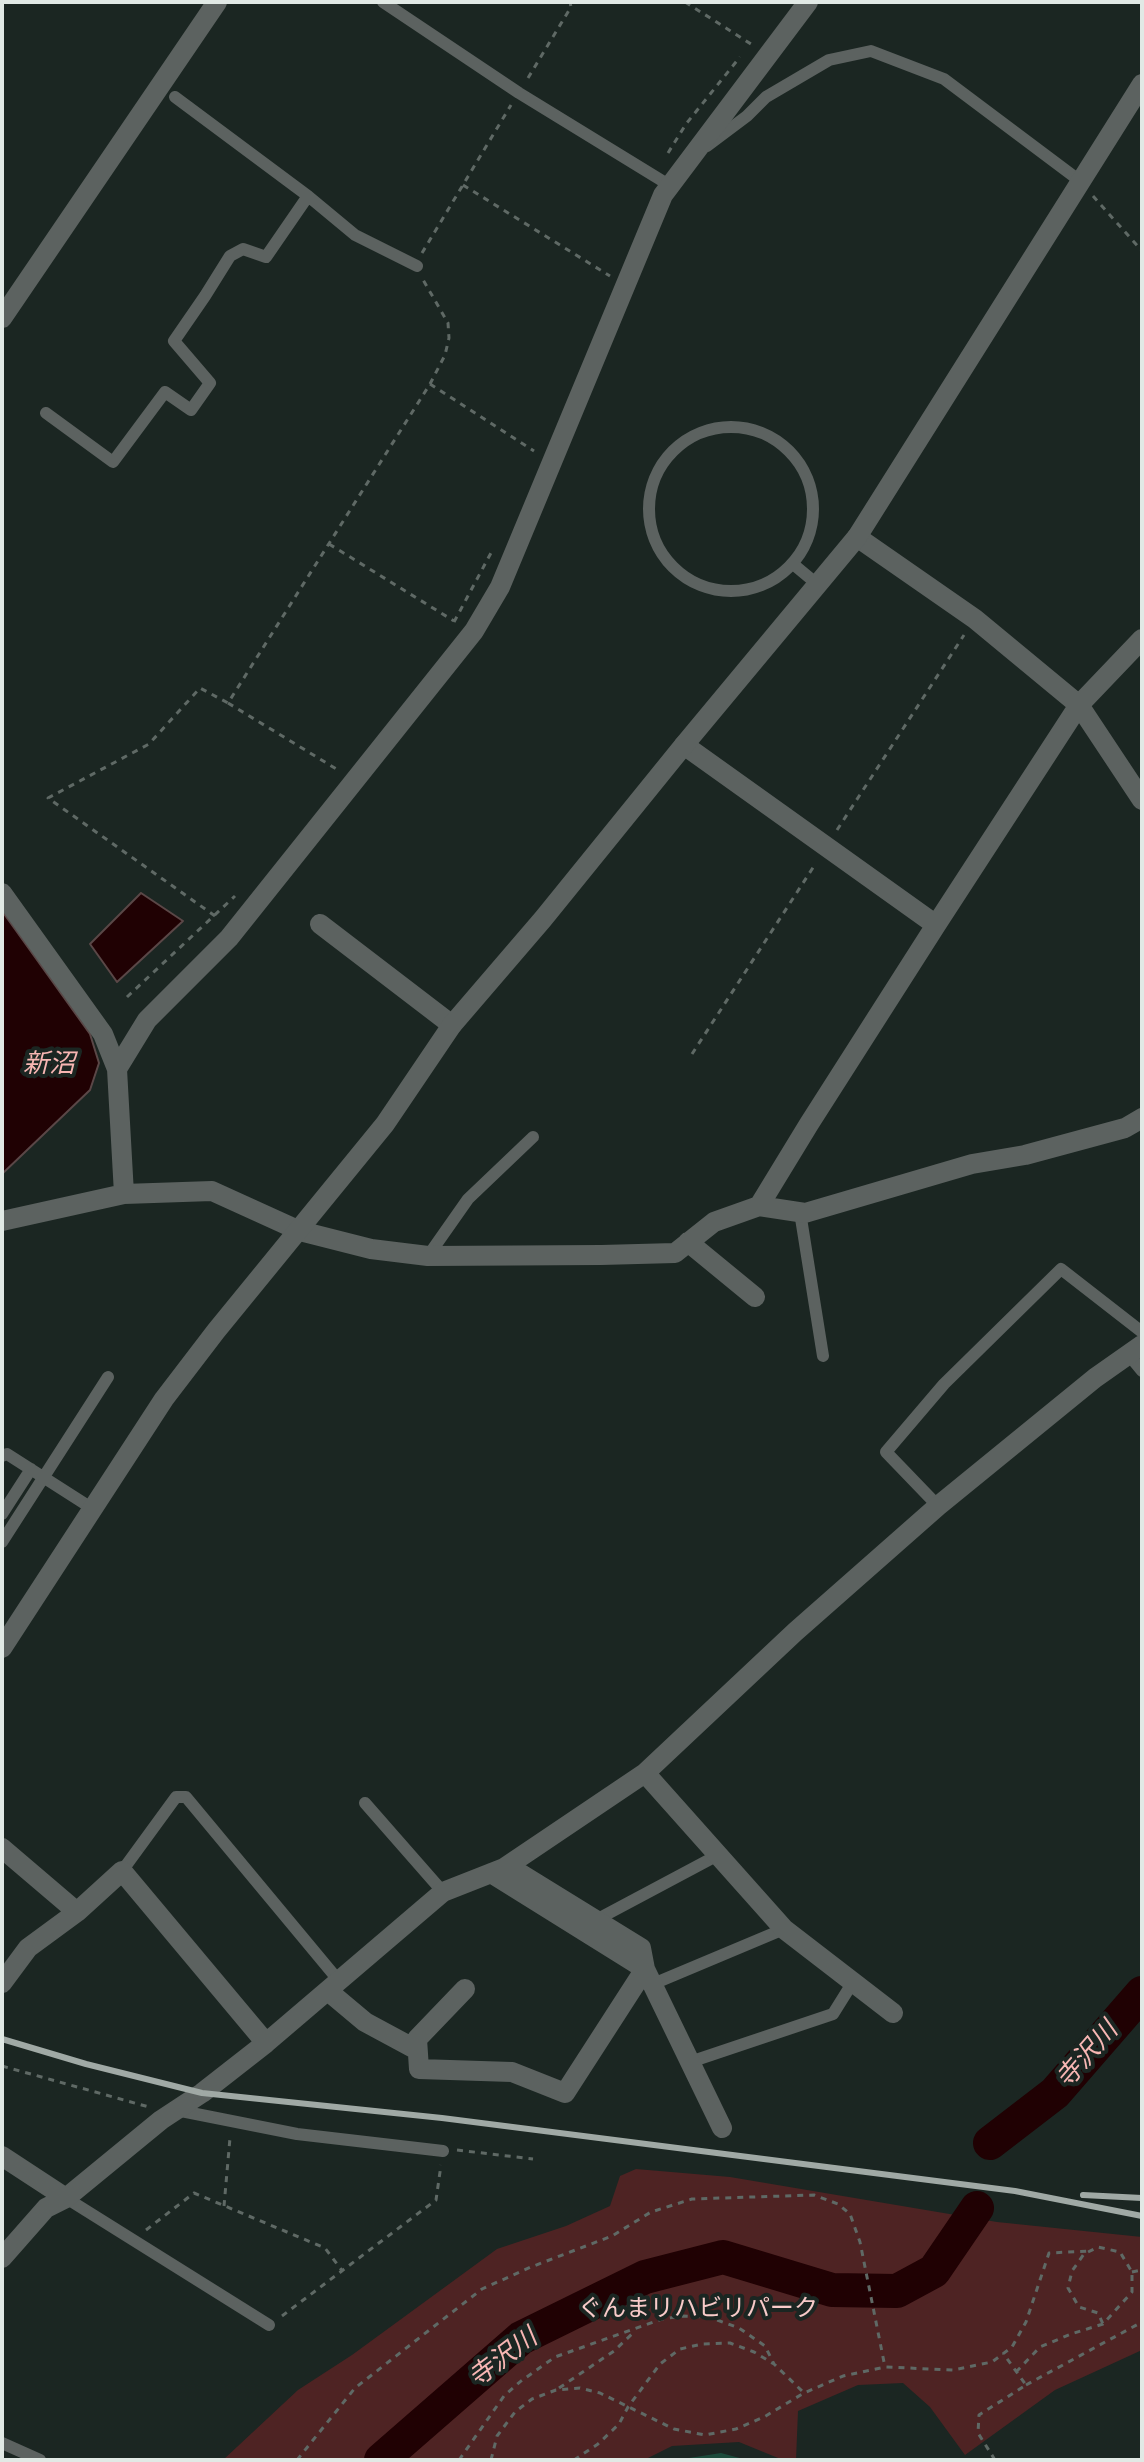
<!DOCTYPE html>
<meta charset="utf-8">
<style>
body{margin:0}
#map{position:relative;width:1144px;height:2462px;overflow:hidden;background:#1b2622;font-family:Raleway,sans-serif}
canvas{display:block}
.frame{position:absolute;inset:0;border:4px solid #e1e9e5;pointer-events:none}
</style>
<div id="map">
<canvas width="1144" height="2462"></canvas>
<div class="frame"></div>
</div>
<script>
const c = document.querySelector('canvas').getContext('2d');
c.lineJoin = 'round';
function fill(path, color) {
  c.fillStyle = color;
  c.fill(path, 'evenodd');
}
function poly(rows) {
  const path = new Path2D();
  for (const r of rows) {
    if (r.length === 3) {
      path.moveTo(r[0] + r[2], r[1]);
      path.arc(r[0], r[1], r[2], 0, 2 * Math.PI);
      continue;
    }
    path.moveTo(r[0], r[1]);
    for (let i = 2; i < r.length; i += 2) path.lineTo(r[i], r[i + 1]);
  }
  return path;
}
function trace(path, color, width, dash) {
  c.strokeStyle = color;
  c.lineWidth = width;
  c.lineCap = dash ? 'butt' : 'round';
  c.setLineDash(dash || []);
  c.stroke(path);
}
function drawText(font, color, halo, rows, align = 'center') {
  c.font = font + ' Raleway,"Noto Sans JP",sans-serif';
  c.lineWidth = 8;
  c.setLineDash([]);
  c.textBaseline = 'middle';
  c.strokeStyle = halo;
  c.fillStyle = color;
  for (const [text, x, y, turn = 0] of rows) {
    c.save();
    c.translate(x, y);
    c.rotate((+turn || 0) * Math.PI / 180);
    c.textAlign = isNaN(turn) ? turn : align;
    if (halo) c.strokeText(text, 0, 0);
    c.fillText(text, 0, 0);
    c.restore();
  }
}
const green = poly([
 [636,2169,730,2177,997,2222,1142,2237,1142,2350,1055,2390,965,2455,930,2407,903,2383,858,2385,798,2411,796,2460,783,2460,739,2442,672,2446,644,2460,223,2460,298,2390,352,2355,497,2249,566,2226,610,2206,620,2176]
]);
const water = poly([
 [141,893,183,921,117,982,90,944,141,893],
 [2,911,90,1034,99,1063,90,1090,2,1174,2,911]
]);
const river = poly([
 [990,2143,1055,2093,1142,1993],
 [381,2460,521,2338,645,2277,723,2257,832,2290,897,2291,934,2271,977,2208]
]);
const building = poly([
 [721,2453,747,2460,689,2460,689,2458]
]);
const path = poly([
 [685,2,751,44],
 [528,78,571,7,570,2],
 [668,153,686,124,740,57],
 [463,185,610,276],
 [1093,196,1142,251],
 [422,253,511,105],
 [430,384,534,451],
 [329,544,454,621],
 [454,622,492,551],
 [228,703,338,770],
 [837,830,964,635],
 [215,916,48,798,149,744,200,688,228,703,430,384,445,355,449,338,448,323,422,278],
 [127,997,235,896],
 [692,1054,816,863],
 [2,2066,149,2107],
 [457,2150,533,2159],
 [224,2206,230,2138],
 [146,2230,194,2193,325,2248,343,2272],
 [1132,2272,1142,2270],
 [282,2316,436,2200,441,2165],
 [1016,2372,1040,2347,1071,2334,1103,2324,1132,2292,1132,2272,1120,2252,1098,2247,1084,2254,1072,2271,1068,2288,1079,2307,1098,2313,1103,2324],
 [1026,2385,1142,2322],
 [559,2388,614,2351,633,2333],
 [297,2460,355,2388,482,2289,531,2267,612,2236,651,2212,692,2199,814,2195,838,2204,850,2214,860,2242,885,2367],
 [459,2460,504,2396,521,2381,555,2357,662,2319,683,2316,709,2317,739,2328,765,2346,774,2364],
 [491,2460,497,2436,515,2412,532,2399,556,2390,580,2388,600,2393,674,2429,705,2435,736,2429,764,2417,804,2393,843,2376,885,2367,953,2370,992,2362,1012,2347,1026,2322,1049,2253,1090,2251],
 [574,2460,598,2444,619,2424,628,2407,660,2364,680,2349,702,2344,730,2343,754,2352,774,2364,803,2392],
 [995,2460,978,2433,979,2415,1026,2385,1003,2353]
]);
const service = poly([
 [383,2,519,93,669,185],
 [175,97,308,196,355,235,417,266],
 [707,146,747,116,766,97,829,60,871,51,944,79,1080,181],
 [46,413,113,462,165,392,191,410,210,383,174,341,205,296,230,256,243,249,266,257,308,196],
 [731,509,82],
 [793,564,817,584],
 [800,1212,823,1356],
 [428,1256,468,1199,533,1137],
 [1128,1354,1142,1371],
 [2,1456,7,1454,93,1509],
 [938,1506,886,1452,944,1384,1061,1269,1142,1332],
 [2,1514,31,1469],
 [2,1542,108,1377],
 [365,1803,443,1892],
 [122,1871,176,1797,186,1797,339,1981],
 [596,1920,718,1855],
 [653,1984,784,1929],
 [690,2062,833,2014,853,1982],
 [176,2110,297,2134,443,2151],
 [66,2198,269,2325],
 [2,2443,40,2460]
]);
const minor = poly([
 [2,318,217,2],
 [857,537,975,619,1079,705,1142,800],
 [684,745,936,925],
 [2,893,103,1034,117,1069,124,1194],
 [320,924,452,1025],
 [117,1069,147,1020,229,938,474,631,500,587,663,195,808,2],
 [759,1206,809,1124,936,925,1079,705,1142,639],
 [2,1221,124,1194,212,1191,300,1231,371,1249,428,1256,601,1255,675,1253,714,1222,759,1206,805,1213,972,1164,1025,1155,1125,1128,1142,1118],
 [688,1242,755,1297],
 [645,1773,784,1929,893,2013],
 [2,1848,77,1912],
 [508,1866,641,1948,645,1969,722,2128],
 [491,1873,645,1969],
 [2,1983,28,1948,77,1912,122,1871,266,2043],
 [465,1989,417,2039,419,2069,512,2072,565,2093,645,1969],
 [328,1991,365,2022,417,2050],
 [2,2156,66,2198],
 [2,2258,46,2208,66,2198,161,2120,202,2093,266,2043,443,1892,504,1868,645,1773,795,1632,938,1506,1095,1378,1142,1345]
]);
const tertiary = poly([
 [2,1648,164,1399,216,1331,385,1124,452,1025,543,919,684,745,857,537,1142,84]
]);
const rail = poly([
 [2,2039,86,2064,202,2093,442,2118,1015,2191,1142,2216],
 [1083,2195,1142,2198]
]);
const parkNames = [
 ["ぐんまリハビリパーク",698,2309]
];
const waterNames = [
 ["新沼",49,1064],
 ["寺沢川",1087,2055,-49],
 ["寺沢川",503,2358,-37]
];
fill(green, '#4e2323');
fill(water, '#200103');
trace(water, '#5a4747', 2);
trace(river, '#200103', 34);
fill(building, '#1b4b3b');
trace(path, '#5f6965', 3, [6, 6]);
trace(service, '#5c6260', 12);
trace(minor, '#5c6260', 20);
trace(tertiary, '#5c6260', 20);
trace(rail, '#a0a9a5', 6);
drawText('24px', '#f8cbc9', '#1b2622', parkNames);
drawText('italic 26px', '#f7b6b3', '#1b2622', waterNames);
</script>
